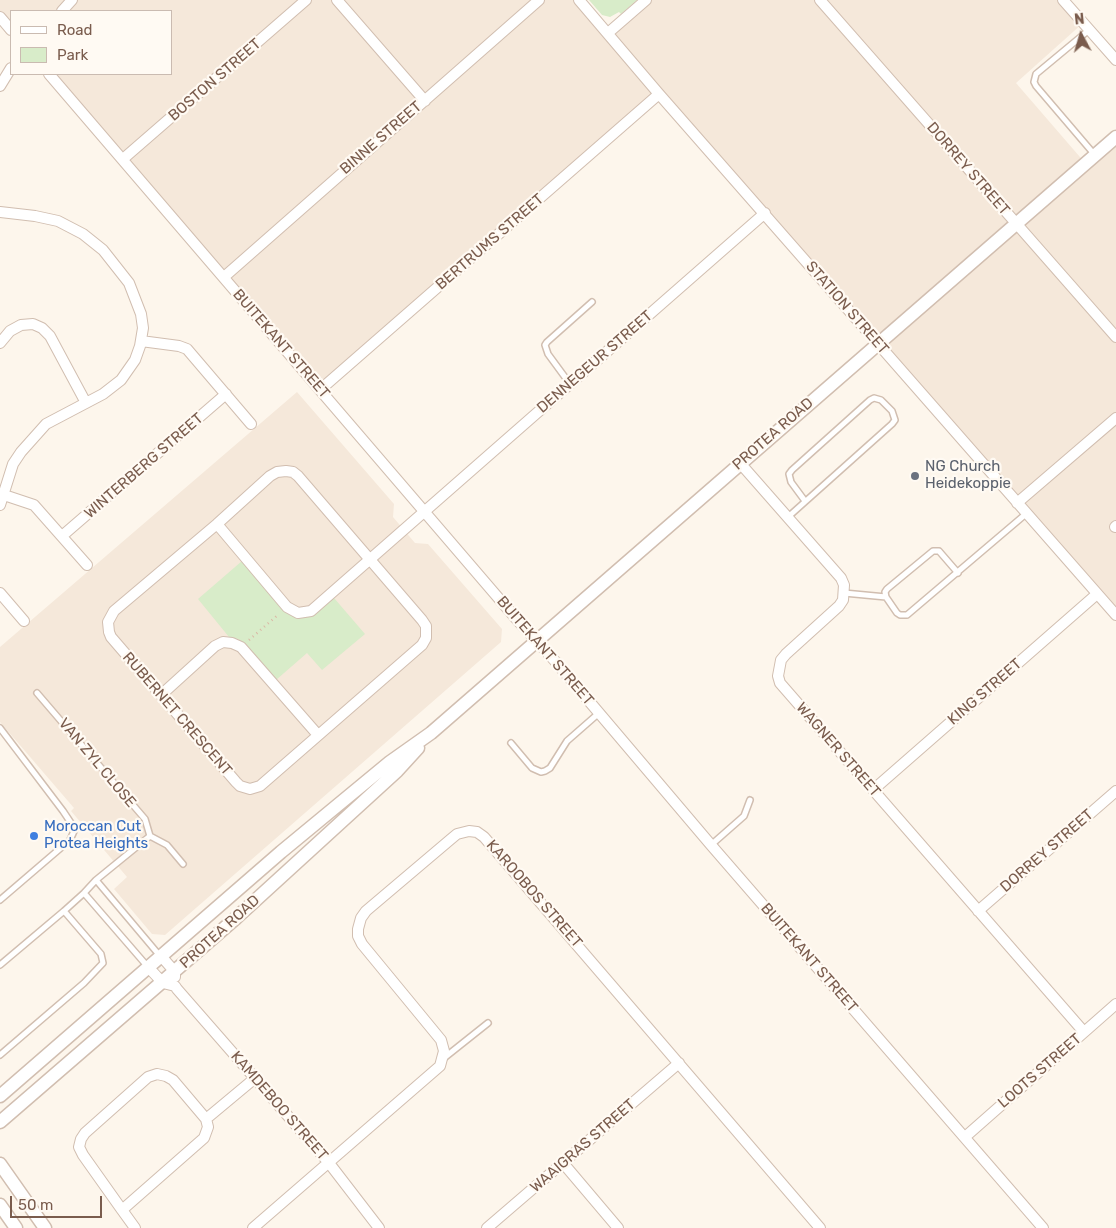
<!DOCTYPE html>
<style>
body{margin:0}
#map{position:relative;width:1116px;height:1228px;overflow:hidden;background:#fdf6ec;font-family:Rubik,sans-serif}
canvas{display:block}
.legend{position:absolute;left:10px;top:10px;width:162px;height:65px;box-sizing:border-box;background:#fffaf3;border:1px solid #cabbb1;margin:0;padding:6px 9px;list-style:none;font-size:15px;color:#7a5c4d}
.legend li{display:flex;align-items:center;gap:10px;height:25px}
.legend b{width:25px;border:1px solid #cabbb1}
.north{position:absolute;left:1056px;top:10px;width:50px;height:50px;-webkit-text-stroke:4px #fffaf3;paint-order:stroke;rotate:354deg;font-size:14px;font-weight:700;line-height:20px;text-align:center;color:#7a5c4d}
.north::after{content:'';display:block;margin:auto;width:18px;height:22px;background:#7a5c4d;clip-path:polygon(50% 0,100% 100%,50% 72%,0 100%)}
.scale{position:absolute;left:10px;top:1196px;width:92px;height:22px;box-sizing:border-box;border:2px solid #7a5c4d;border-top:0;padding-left:6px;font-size:15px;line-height:18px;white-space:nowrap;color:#7a5c4d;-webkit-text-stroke:4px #fffaf3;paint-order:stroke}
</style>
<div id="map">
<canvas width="1116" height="1228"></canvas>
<ul class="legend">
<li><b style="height:6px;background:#fff"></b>Road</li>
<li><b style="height:14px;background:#d8ecc9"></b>Park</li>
</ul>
<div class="north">N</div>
<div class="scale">50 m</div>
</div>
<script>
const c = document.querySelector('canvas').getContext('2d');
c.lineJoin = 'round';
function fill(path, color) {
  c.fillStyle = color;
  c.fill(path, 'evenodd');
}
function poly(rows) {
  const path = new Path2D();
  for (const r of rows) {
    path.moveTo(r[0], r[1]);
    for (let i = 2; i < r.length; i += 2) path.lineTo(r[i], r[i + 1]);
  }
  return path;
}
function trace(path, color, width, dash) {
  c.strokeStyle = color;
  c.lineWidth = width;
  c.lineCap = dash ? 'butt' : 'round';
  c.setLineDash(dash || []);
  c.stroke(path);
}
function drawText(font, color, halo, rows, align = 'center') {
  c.font = font + ' Rubik,sans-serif';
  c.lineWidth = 4.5;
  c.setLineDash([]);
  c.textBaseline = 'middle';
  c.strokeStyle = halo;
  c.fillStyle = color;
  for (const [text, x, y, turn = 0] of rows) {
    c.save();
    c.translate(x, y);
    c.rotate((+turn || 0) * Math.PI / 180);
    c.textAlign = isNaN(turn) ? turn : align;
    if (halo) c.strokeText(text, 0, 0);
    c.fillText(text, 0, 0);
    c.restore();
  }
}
const residential = poly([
 [0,0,577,0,608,36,649,0,1062,0,1083,23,1016,83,1086,164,1116,138,1116,617,659,95,320,391,47,74,171,74,171,11,11,11,11,33,0,20],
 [297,392,394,504,393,517,415,543,428,544,502,629,501,642,165,935,152,934,114,889,127,877,71,811,74,808,0,722,0,647]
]);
const green = poly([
 [589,0,637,0,621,14,619,12,610,17,602,15],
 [242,561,289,614,298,617,308,617,317,613,334,598,365,634,322,670,307,653,276,680,246,644,238,639,229,637,198,599]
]);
const path = poly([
 [249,640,279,614]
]);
const service = poly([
 [1089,30,1036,74,1034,82,1036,86,1094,154],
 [570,384,548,354,545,345,547,342,592,302],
 [788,517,892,424,895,420,892,411,881,400,874,398,870,400,792,470,789,474,791,482,805,501],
 [844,593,886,597,897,613,900,615,907,615,1027,513],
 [886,597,885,592,887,589,933,551,939,551,958,573],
 [37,693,145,819,150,836,167,845,183,864],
 [0,728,63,811,75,829,70,840,0,900],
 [511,743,532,768,541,772,545,771,550,768,567,741,599,713],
 [711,845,744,816,750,800],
 [96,880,160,956],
 [84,893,148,967],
 [0,965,64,911],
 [0,1055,84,983,103,963,101,954,64,911,84,893,96,880,150,836],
 [444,1058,488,1023]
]);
const minor = poly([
 [337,0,425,101],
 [579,0,659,94,1116,615],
 [820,0,1116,337],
 [1063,0,1116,60],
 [62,11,72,0],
 [0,17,11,30],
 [608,33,646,0],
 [49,74,519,622,555,661,711,845,1043,1228],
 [0,86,11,68],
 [123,159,306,0],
 [0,212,35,216,58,221,83,234,103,250,129,283,141,314,143,328,140,346,135,360,121,380,103,394,46,424,21,452,13,464,0,505],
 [224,277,539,0],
 [141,341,179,346,187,349,251,424],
 [0,343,10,331,21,325,33,324,42,328,50,336,86,403],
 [321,389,659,94],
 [740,463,841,578,844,585,843,600,839,606,786,654,781,660,778,676,780,683,1084,1032],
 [286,471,293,472,298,476,422,620,426,626,426,638,422,645,260,786,250,789,240,786,236,782,111,637,109,632,108,622,114,611,217,524,270,476,277,472,286,471],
 [4,495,34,505,87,565],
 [1017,503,1116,418],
 [217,524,287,607,298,613,311,611,765,213],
 [1115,527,1116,526],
 [62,536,226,394],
 [0,593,24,621],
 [161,695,215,646,223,642,232,643,241,647,318,735],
 [873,790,1097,594],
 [978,911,1116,791],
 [161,956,175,972,175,977],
 [149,968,163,983,175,986,177,989,329,1163,379,1228],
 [206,1119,173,1080,166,1076,157,1074,148,1077,85,1133,81,1139,79,1147,83,1155,122,1210,204,1138,208,1127,206,1119,254,1079],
 [965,1137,1116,1004],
 [563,1163,618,1228],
 [122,1210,135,1228],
 [253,1228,440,1066,444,1051,441,1040,362,944,358,936,358,929,361,918,366,911,451,839,457,834,469,831,477,832,484,837,820,1228],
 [487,1228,679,1063]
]);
const tertiary = poly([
 [0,1096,281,852,390,762,431,733,1116,137],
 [0,1122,236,918,397,771,418,748],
 [0,1164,45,1228],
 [0,1205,16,1228]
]);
const markers = [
 [915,476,5,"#6b7280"],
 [34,836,5,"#3f7fe0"]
];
const streetNames = [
 ["BOSTON STREET",215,80,-41],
 ["BINNE STREET",381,138,-41],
 ["DORREY STREET",968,169,49],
 ["BERTRUMS STREET",490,242,-41],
 ["STATION STREET",847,308,49],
 ["BUITEKANT STREET",281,344,49],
 ["DENNEGEUR STREET",595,362,-41],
 ["PROTEA ROAD",773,434,-41],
 ["WINTERBERG STREET",144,466,-41],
 ["BUITEKANT STREET",545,651,49],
 ["KING STREET",985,692,-41],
 ["RUBERNET CRESCENT",177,714,49],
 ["WAGNER STREET",838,750,49],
 ["VAN ZYL CLOSE",97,763,50],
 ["DORREY STREET",1047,851,-41],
 ["KAROOBOS STREET",534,894,49],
 ["PROTEA ROAD",220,932,-42],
 ["BUITEKANT STREET",809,958,49],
 ["LOOTS STREET",1040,1071,-41],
 ["KAMDEBOO STREET",279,1106,49],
 ["WAAIGRAS STREET",583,1146,-41]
];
const worshipNames = [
 ["NG Church",925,467],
 ["Heidekoppie",925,484]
];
const shopNames = [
 ["Moroccan Cut",44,827],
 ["Protea Heights",44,844]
];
fill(residential, '#f5e8da');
fill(green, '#d8ecc9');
trace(service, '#d1beb0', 8);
trace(minor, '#d1beb0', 12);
trace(tertiary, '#d1beb0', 15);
trace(path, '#d9b8a5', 2.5, [1, 4]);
trace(service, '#fff', 5);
trace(minor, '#fff', 10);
trace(tertiary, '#fff', 12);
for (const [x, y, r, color] of markers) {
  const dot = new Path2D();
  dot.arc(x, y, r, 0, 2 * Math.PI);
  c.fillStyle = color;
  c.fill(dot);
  trace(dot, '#fffaf3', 2);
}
drawText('15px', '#7a5c4d', '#fffaf3', streetNames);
drawText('15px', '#5b616d', '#fffaf3', worshipNames, 'left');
drawText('15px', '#366cbe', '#fffaf3', shopNames, 'left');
</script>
